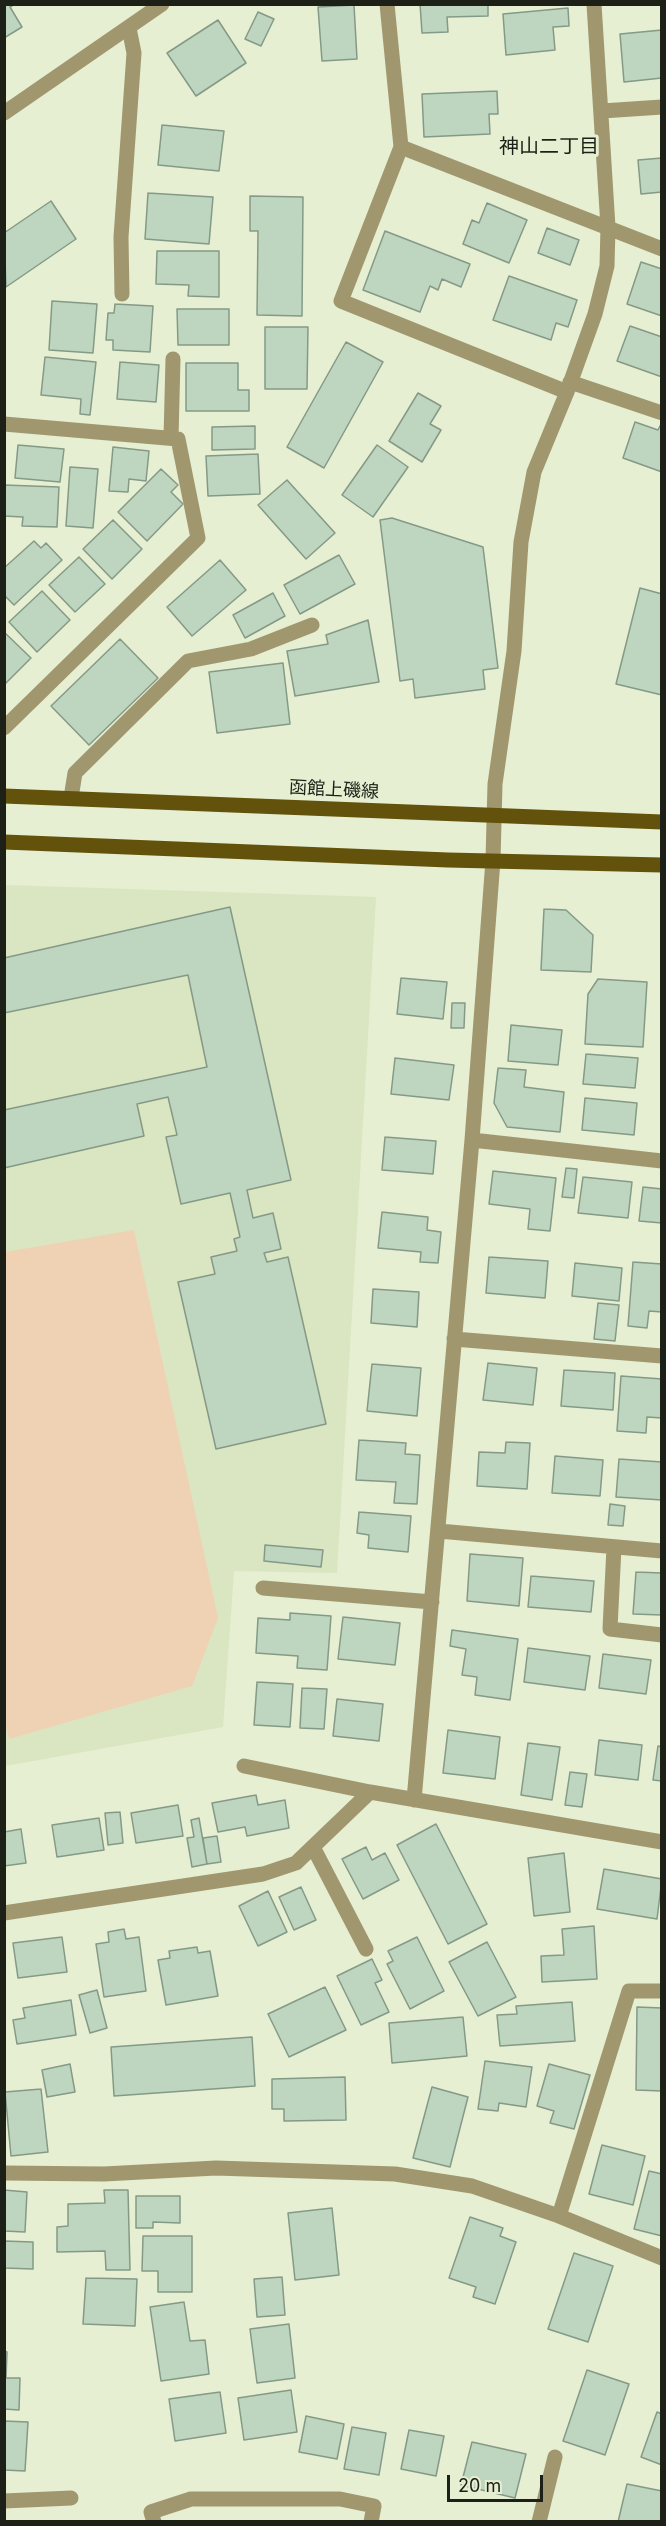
<!DOCTYPE html>
<meta charset="utf-8">
<style>
body{margin:0}
#map{position:relative;width:666px;height:2526px;overflow:hidden;background:#e6efd2;font-family:Inter,sans-serif}
canvas{display:block}
.frame{position:absolute;inset:0;border:6px solid #1d2016;pointer-events:none}
.scale{position:absolute;left:447px;top:2475px;width:96px;height:27px;box-sizing:border-box;border:3px solid #1d2016;border-top:0;padding-left:8px;font-size:18px;line-height:21px;white-space:nowrap;color:#1d2016;-webkit-text-stroke:4px #e6efd2;paint-order:stroke}
</style>
<div id="map">
<canvas width="666" height="2526"></canvas>
<div class="frame"></div>
<div class="scale">20 m</div>
</div>
<script>
const c = document.querySelector('canvas').getContext('2d');
c.lineJoin = 'round';
function fill(path, color) {
  c.fillStyle = color;
  c.fill(path, 'evenodd');
}
function poly(rows) {
  const path = new Path2D();
  for (const r of rows) {
    path.moveTo(r[0], r[1]);
    for (let i = 2; i < r.length; i += 2) path.lineTo(r[i], r[i + 1]);
  }
  return path;
}
function trace(path, color, width, dash) {
  c.strokeStyle = color;
  c.lineWidth = width;
  c.lineCap = dash ? 'butt' : 'round';
  c.setLineDash(dash || []);
  c.stroke(path);
}
function drawText(font, color, halo, rows, align = 'center') {
  c.font = font + ' Inter,"Noto Sans JP",sans-serif';
  c.lineWidth = 6;
  c.setLineDash([]);
  c.textBaseline = 'middle';
  c.strokeStyle = halo;
  c.fillStyle = color;
  for (const [text, x, y, turn = 0] of rows) {
    c.save();
    c.translate(x, y);
    c.rotate((+turn || 0) * Math.PI / 180);
    c.textAlign = isNaN(turn) ? turn : align;
    if (halo) c.strokeText(text, 0, 0);
    c.fillText(text, 0, 0);
    c.restore();
  }
}
const built = poly([
 [5,885,376,897,337,1573,234,1571,223,1727,5,1766]
]);
const green = poly([
 [134,1230,218,1618,192,1686,9,1739,4,1717,5,1252]
]);
const building = poly([
 [4,4,15,4,10,7,22,27,4,38,4,4],
 [420,4,488,4,488,16,447,17,448,32,422,33,420,4],
 [354,5,357,59,322,61,318,7,354,5],
 [568,8,569,26,553,27,555,50,506,55,503,14,568,8],
 [258,12,274,19,261,46,245,39,258,12],
 [218,20,246,63,196,96,167,53,218,20],
 [662,30,662,78,624,82,620,34,662,30],
 [497,91,498,114,489,114,490,134,424,137,422,94,497,91],
 [162,125,224,131,219,171,158,165,162,125],
 [662,158,662,192,641,194,638,160,662,158],
 [148,193,213,197,209,244,145,239,148,193],
 [250,196,303,197,302,316,257,315,258,231,250,231,250,196],
 [51,201,76,239,6,287,4,233,51,201],
 [487,203,527,220,509,263,463,244,472,220,479,223,487,203],
 [547,228,579,240,570,265,538,253,547,228],
 [385,231,470,264,461,287,442,279,438,290,430,286,420,312,363,290,385,231],
 [157,251,219,251,219,297,188,296,189,285,156,284,157,251],
 [641,262,662,269,662,316,627,304,641,262],
 [509,276,577,300,568,327,556,323,551,340,493,320,509,276],
 [52,301,97,304,93,353,49,350,52,301],
 [115,304,153,306,150,352,113,350,113,340,106,340,108,313,114,313,115,304],
 [177,309,229,309,229,345,178,345,177,309],
 [630,326,662,337,662,377,617,361,630,326],
 [265,327,308,327,307,389,265,389,265,327],
 [346,342,383,362,324,468,287,447,346,342],
 [45,357,96,362,90,415,80,414,81,399,41,395,45,357],
 [120,362,159,365,156,402,117,399,120,362],
 [186,363,238,363,238,390,249,390,249,411,186,411,186,363],
 [418,393,441,406,430,424,441,430,422,462,389,441,418,393],
 [635,422,658,430,662,422,662,472,623,458,635,422],
 [255,426,255,449,212,450,212,427,255,426],
 [18,445,64,449,60,482,15,478,18,445],
 [377,445,408,467,373,517,342,495,377,445],
 [113,447,149,451,146,481,129,479,128,492,109,491,113,447],
 [258,454,260,494,208,496,206,456,258,454],
 [70,467,98,469,93,528,66,526,70,467],
 [161,469,178,485,171,492,183,504,147,541,118,512,161,469],
 [287,480,335,533,306,559,258,505,287,480],
 [4,485,59,487,57,527,22,526,23,517,4,516,4,485],
 [392,518,483,547,498,668,483,670,485,689,415,698,413,679,400,681,380,520,392,518],
 [113,520,142,549,112,579,83,549,113,520],
 [34,541,41,548,46,543,62,560,14,605,4,595,4,568,34,541],
 [339,555,355,584,300,614,284,585,339,555],
 [79,557,105,584,75,612,49,585,79,557],
 [220,560,246,590,192,636,167,607,220,560],
 [640,588,662,594,662,695,616,684,640,588],
 [42,591,70,620,37,652,9,622,42,591],
 [273,593,285,616,245,638,233,615,273,593],
 [368,620,379,682,295,696,287,651,328,644,326,635,368,620],
 [4,632,31,658,4,685,4,632],
 [120,639,158,678,89,745,51,706,120,639],
 [283,663,290,724,217,733,209,672,283,663],
 [230,907,291,1180,247,1190,253,1218,273,1213,281,1249,264,1253,267,1262,288,1257,326,1424,216,1449,178,1282,215,1274,211,1257,237,1251,234,1239,240,1237,230,1193,181,1204,166,1137,177,1135,168,1097,137,1104,144,1136,4,1168,4,1110,207,1067,188,975,4,1013,4,958,230,907],
 [544,909,566,910,593,935,591,972,541,970,544,909],
 [401,978,447,982,443,1019,397,1014,401,978],
 [598,979,647,982,643,1047,585,1044,588,994,598,979],
 [452,1003,465,1003,464,1028,451,1028,452,1003],
 [511,1025,562,1030,558,1065,508,1061,511,1025],
 [586,1054,638,1058,635,1088,583,1084,586,1054],
 [395,1058,454,1065,449,1100,391,1094,395,1058],
 [498,1068,526,1070,524,1087,564,1092,560,1132,507,1127,494,1103,498,1068],
 [585,1098,637,1103,634,1135,582,1130,585,1098],
 [385,1137,436,1141,433,1174,382,1170,385,1137],
 [566,1168,577,1169,574,1198,562,1197,566,1168],
 [493,1171,556,1178,550,1231,528,1229,530,1209,489,1204,493,1171],
 [583,1177,632,1182,628,1218,578,1213,583,1177],
 [643,1187,662,1189,662,1223,639,1221,643,1187],
 [382,1212,428,1217,427,1230,441,1232,438,1263,420,1262,421,1252,378,1248,382,1212],
 [489,1257,548,1261,545,1298,486,1293,489,1257],
 [633,1262,662,1264,662,1312,649,1311,647,1328,628,1326,633,1262],
 [575,1263,622,1268,619,1301,572,1296,575,1263],
 [373,1289,419,1292,417,1327,371,1323,373,1289],
 [598,1303,619,1305,615,1341,594,1339,598,1303],
 [488,1363,537,1368,533,1405,483,1400,488,1363],
 [372,1364,421,1368,417,1416,367,1411,372,1364],
 [564,1370,615,1373,613,1410,561,1406,564,1370],
 [621,1376,662,1379,662,1418,647,1417,646,1433,617,1431,621,1376],
 [359,1440,406,1443,405,1454,420,1455,417,1504,394,1503,396,1482,356,1480,359,1440],
 [506,1442,530,1443,527,1489,477,1486,479,1452,505,1453,506,1442],
 [555,1456,603,1460,600,1496,552,1493,555,1456],
 [619,1459,662,1462,662,1500,616,1497,619,1459],
 [610,1504,625,1506,623,1526,608,1525,610,1504],
 [359,1512,411,1516,408,1552,368,1548,369,1535,357,1533,359,1512],
 [265,1545,323,1550,321,1567,264,1561,265,1545],
 [470,1554,523,1558,519,1606,467,1601,470,1554],
 [636,1572,662,1573,662,1615,633,1614,636,1572],
 [531,1576,594,1581,591,1612,528,1607,531,1576],
 [290,1613,331,1616,327,1670,297,1668,298,1656,256,1653,258,1618,290,1620,290,1613],
 [343,1617,400,1623,395,1665,338,1659,343,1617],
 [452,1630,518,1639,510,1700,475,1695,477,1677,462,1675,466,1649,450,1646,452,1630],
 [528,1648,590,1656,585,1690,524,1682,528,1648],
 [603,1654,651,1660,646,1694,599,1688,603,1654],
 [257,1682,293,1684,290,1727,254,1725,257,1682],
 [302,1688,327,1689,324,1729,300,1728,302,1688],
 [337,1699,383,1704,379,1741,333,1736,337,1699],
 [448,1730,500,1737,495,1779,443,1773,448,1730],
 [599,1740,642,1745,638,1780,595,1775,599,1740],
 [528,1743,560,1747,552,1800,521,1795,528,1743],
 [658,1746,662,1747,662,1781,653,1780,658,1746],
 [570,1772,587,1774,582,1807,565,1805,570,1772],
 [256,1795,258,1805,285,1800,289,1828,247,1836,245,1827,218,1832,212,1803,256,1795],
 [178,1805,183,1836,136,1843,131,1813,178,1805],
 [120,1812,123,1843,108,1845,105,1813,120,1812],
 [99,1818,104,1850,57,1857,52,1825,99,1818],
 [199,1818,207,1864,192,1867,187,1838,194,1837,191,1820,199,1818],
 [436,1824,487,1924,448,1944,397,1845,436,1824],
 [21,1829,26,1863,4,1866,4,1832,21,1829],
 [217,1836,221,1862,207,1864,203,1838,217,1836],
 [366,1847,372,1860,385,1853,399,1880,363,1899,342,1859,366,1847],
 [564,1853,570,1912,534,1916,528,1858,564,1853],
 [604,1869,662,1879,657,1919,597,1909,604,1869],
 [301,1887,316,1920,294,1930,279,1897,301,1887],
 [268,1891,287,1932,258,1946,239,1906,268,1891],
 [594,1926,597,1979,542,1982,541,1956,564,1955,562,1929,594,1926],
 [124,1929,126,1939,139,1937,146,1991,104,1997,96,1944,109,1942,108,1932,124,1929],
 [62,1937,67,1972,18,1978,13,1943,62,1937],
 [417,1937,444,1991,410,2009,387,1964,393,1961,388,1951,417,1937],
 [487,1942,516,1997,478,2016,449,1962,487,1942],
 [197,1947,198,1953,210,1951,218,1996,166,2005,158,1960,170,1958,169,1951,197,1947],
 [372,1959,382,1980,375,1983,389,2012,361,2025,337,1976,372,1959],
 [325,1987,346,2030,289,2057,268,2014,325,1987],
 [97,1990,107,2028,90,2033,79,1995,97,1990],
 [71,2000,76,2035,17,2044,13,2020,25,2018,23,2008,71,2000],
 [572,2002,575,2041,500,2046,497,2015,517,2014,516,2006,572,2002],
 [637,2007,662,2008,662,2091,636,2090,637,2007],
 [463,2017,467,2056,392,2063,389,2023,463,2017],
 [252,2037,255,2086,114,2096,111,2047,252,2037],
 [485,2061,532,2067,526,2107,499,2103,498,2111,478,2109,485,2061],
 [70,2064,75,2092,47,2097,42,2070,70,2064],
 [549,2064,590,2075,574,2129,550,2123,554,2111,537,2106,549,2064],
 [345,2077,346,2120,284,2121,284,2109,272,2109,272,2079,345,2077],
 [432,2087,468,2097,450,2167,413,2158,432,2087],
 [41,2089,48,2152,11,2156,5,2092,41,2089],
 [602,2145,645,2156,633,2205,589,2194,602,2145],
 [649,2171,662,2174,662,2236,634,2229,649,2171],
 [4,2190,27,2192,25,2232,4,2231,4,2190],
 [104,2190,128,2190,130,2270,106,2270,105,2251,57,2252,57,2227,68,2226,68,2204,105,2203,104,2190],
 [136,2196,180,2196,180,2223,153,2222,153,2228,136,2228,136,2196],
 [332,2208,339,2275,295,2280,288,2213,332,2208],
 [470,2217,503,2228,500,2236,516,2242,495,2304,473,2297,476,2287,449,2278,470,2217],
 [143,2236,192,2236,192,2292,158,2292,158,2271,142,2271,143,2236],
 [4,2241,33,2242,33,2269,4,2268,4,2241],
 [574,2253,613,2266,588,2342,548,2329,574,2253],
 [282,2277,285,2315,257,2317,254,2279,282,2277],
 [86,2278,137,2279,135,2326,83,2324,86,2278],
 [184,2302,190,2341,205,2340,209,2374,161,2381,150,2307,184,2302],
 [289,2324,295,2378,257,2383,250,2329,289,2324],
 [4,2351,7,2352,6,2378,20,2378,19,2410,4,2409,4,2351],
 [587,2370,629,2384,605,2455,563,2441,587,2370],
 [291,2390,297,2432,244,2440,238,2398,291,2390],
 [220,2392,226,2433,175,2441,169,2399,220,2392],
 [657,2412,662,2414,662,2465,641,2457,657,2412],
 [306,2416,344,2424,337,2459,299,2452,306,2416],
 [4,2421,28,2422,25,2471,4,2470,4,2421],
 [352,2427,386,2433,379,2475,344,2469,352,2427],
 [409,2430,444,2436,436,2476,401,2469,409,2430],
 [472,2442,526,2454,515,2498,461,2485,472,2442],
 [627,2484,662,2491,662,2522,618,2522,627,2484]
]);
const minor = poly([
 [387,4,401,147,341,301,567,392],
 [602,111,662,107],
 [401,147,662,249],
 [122,294,121,237,134,53,129,28],
 [570,382,662,413],
 [4,424,178,439,198,538,4,728],
 [171,438,173,359],
 [71,798,75,773,188,661,251,649,312,625],
 [472,1140,662,1161],
 [454,1339,662,1356],
 [439,1531,662,1551],
 [614,1547,610,1629,662,1635],
 [263,1588,432,1602],
 [244,1766,370,1792],
 [414,1800,472,1140,493,860,495,784,514,651,521,542,534,472,567,392,595,314,607,266,608,227,594,4],
 [313,1847,366,1949],
 [4,1913,263,1874,296,1863,370,1792,662,1842],
 [4,2173,104,2174,216,2168,395,2174,472,2186,559,2216,662,2258],
 [559,2216,629,1991,662,1991],
 [4,2501,71,2498],
 [154,2522,151,2512,191,2499,340,2499,374,2506,371,2522],
 [539,2522,555,2457]
]);
const tertiary = poly([
 [4,113,162,4]
]);
const primary = poly([
 [4,796,662,822],
 [4,842,448,860,662,865]
]);
const streetNames = [
 ["函館上磯線",334,790,3]
];
const neighbourhoodNames = [
 ["神山二丁目",549,147]
];
fill(built, '#dae5c1');
fill(green, '#efd2b3');
fill(building, '#bed5bf');
trace(building, '#849a86', 1.5);
trace(minor, '#a1976f', 15);
trace(tertiary, '#a1976f', 15);
trace(primary, '#62520b', 15);
drawText('18px', '#1d2016', '#e6efd2', streetNames);
drawText('20px', '#1d2016', '#e6efd2', neighbourhoodNames);
</script>
